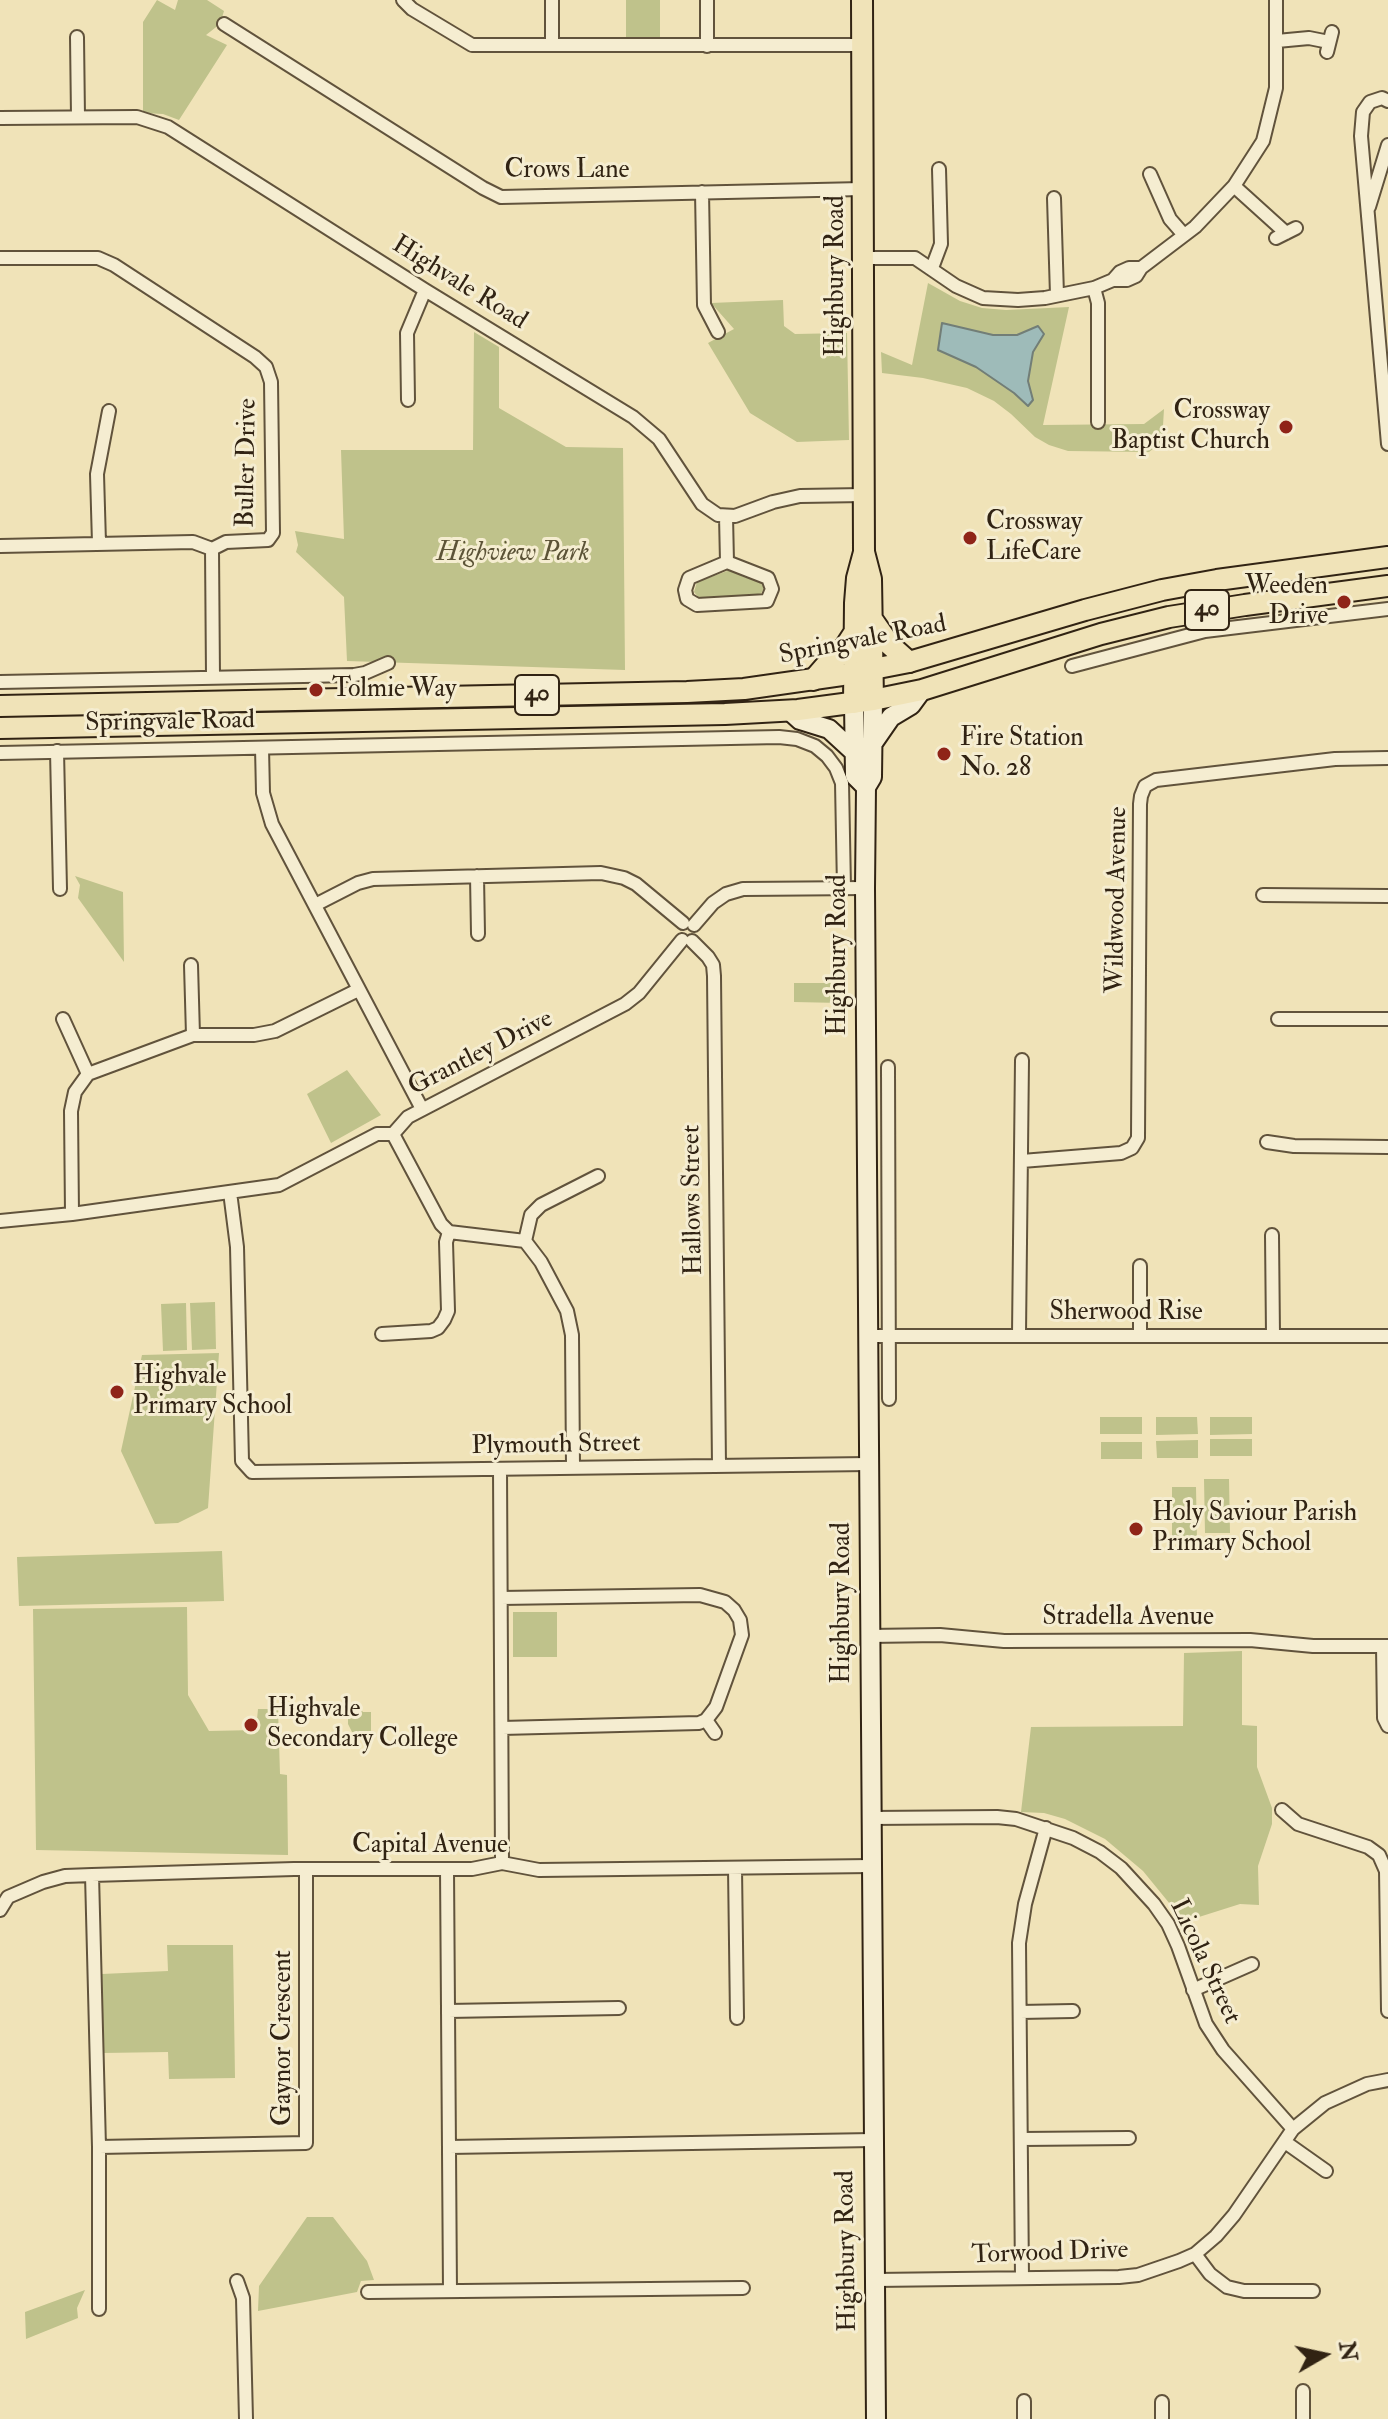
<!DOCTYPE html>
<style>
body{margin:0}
#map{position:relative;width:1388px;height:2419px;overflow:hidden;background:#f0e3b8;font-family:"IM FELL Double Pica",serif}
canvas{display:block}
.north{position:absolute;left:1284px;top:2315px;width:80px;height:80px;-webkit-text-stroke:6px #f5edd1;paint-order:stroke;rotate:81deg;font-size:22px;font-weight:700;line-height:32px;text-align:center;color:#312313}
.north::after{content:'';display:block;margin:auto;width:28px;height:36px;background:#312313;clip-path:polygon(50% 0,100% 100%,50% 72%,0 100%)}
</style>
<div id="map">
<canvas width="1388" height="2419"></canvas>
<div class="north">N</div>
</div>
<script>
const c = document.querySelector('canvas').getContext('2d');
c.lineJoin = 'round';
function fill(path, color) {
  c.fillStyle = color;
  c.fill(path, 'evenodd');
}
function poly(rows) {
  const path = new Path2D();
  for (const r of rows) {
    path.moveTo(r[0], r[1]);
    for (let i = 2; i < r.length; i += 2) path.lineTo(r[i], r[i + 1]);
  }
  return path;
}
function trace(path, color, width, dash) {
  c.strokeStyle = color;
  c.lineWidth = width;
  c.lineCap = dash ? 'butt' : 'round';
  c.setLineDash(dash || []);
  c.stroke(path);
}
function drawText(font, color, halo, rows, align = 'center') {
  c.font = font + ' "IM FELL Double Pica",serif';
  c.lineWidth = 6;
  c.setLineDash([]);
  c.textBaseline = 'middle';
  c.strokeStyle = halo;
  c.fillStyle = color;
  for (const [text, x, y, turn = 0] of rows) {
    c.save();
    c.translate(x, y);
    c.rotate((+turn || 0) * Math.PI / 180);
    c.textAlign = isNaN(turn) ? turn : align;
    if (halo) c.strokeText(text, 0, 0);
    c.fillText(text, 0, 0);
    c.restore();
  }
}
const green = poly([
 [157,0,175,10,178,0,207,0,224,11,220,24,206,35,227,45,179,120,163,114,143,113,143,22],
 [626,0,660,0,660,37,626,37],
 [928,283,960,301,982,308,1006,310,1069,307,1043,425,1144,424,1164,409,1162,442,1149,452,1068,451,1049,445,1035,437,1011,414,994,401,967,388,923,378,882,373,881,352,912,365],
 [783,300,784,326,795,334,847,333,849,440,797,442,750,413,708,343,734,329,711,303],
 [474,332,499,347,499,408,566,447,623,448,625,670,347,661,344,597,296,552,298,545,295,531,344,539,341,450,473,450],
 [730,570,744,577,759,580,764,588,759,597,700,599,694,592,697,582],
 [75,876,123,892,124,962,78,898,80,885],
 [794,983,841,983,841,1003,794,1002],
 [347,1070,381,1115,331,1143,307,1094],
 [215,1302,216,1349,192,1350,190,1303],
 [186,1303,187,1350,163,1351,161,1304],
 [219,1353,208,1508,178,1523,155,1524,121,1451,142,1355],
 [1100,1417,1142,1417,1142,1434,1100,1434],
 [1156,1417,1197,1417,1198,1434,1156,1435],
 [1210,1417,1252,1417,1252,1434,1210,1435],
 [1210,1439,1252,1439,1252,1456,1210,1456],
 [1198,1440,1198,1458,1157,1458,1156,1441],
 [1101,1442,1142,1442,1142,1459,1101,1459],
 [1204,1479,1229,1479,1230,1533,1205,1533],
 [1172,1487,1196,1487,1197,1541,1172,1541],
 [222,1551,224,1601,19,1606,17,1557],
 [187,1607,188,1695,209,1731,256,1730,258,1709,278,1709,280,1774,287,1775,288,1855,36,1850,33,1609],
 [513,1612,557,1612,557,1657,513,1657],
 [1242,1651,1242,1725,1257,1726,1257,1767,1272,1808,1272,1824,1258,1866,1259,1905,1240,1904,1180,1923,1170,1904,1143,1871,1105,1839,1065,1819,1044,1813,1021,1812,1031,1727,1183,1726,1184,1653],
 [348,1703,355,1703,363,1712,371,1712,371,1731,363,1731,356,1735,352,1732,348,1724],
 [167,1945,233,1945,235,2078,169,2079,168,2052,103,2053,102,1974,168,1971],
 [307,2217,333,2217,367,2261,374,2280,361,2281,357,2292,258,2311,259,2286],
 [85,2290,77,2308,78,2318,26,2339,25,2312]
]);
const water = poly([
 [942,323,993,335,1017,335,1038,326,1044,334,1033,352,1028,381,1033,400,1028,406,1014,393,976,367,938,350,942,323]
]);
const minor = poly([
 [403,0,412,9,472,45,862,45],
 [552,0,552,43],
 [707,0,707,46],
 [224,24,483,188,501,197,862,189],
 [77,37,78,117],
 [1277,41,1309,38,1329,42],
 [1327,52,1332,32],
 [1388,101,1382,98,1370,102,1363,112,1361,136,1388,444],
 [0,118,137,117,168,127,425,290,633,417,659,439,702,504,718,515,735,516,773,502,800,496,864,495],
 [1150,174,1170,219,1184,235],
 [1234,186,1286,233],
 [702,192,704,305,718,332],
 [1054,198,1057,295],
 [1369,207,1388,145],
 [1276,238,1296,228],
 [0,258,98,258,114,265,255,357,266,367,271,382,273,533,268,540,226,542,212,549],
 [863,258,915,258,956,286,983,298,1018,300,1045,298,1094,288,1113,280,1127,280,1136,276,1141,268,1195,227,1234,186,1263,141,1276,88,1276,0],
 [932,268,941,244,939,169],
 [1113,280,1120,272,1129,268,1141,268],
 [1094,288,1098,303,1098,422],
 [408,400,407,333,425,290],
 [726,516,727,562],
 [99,543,97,474,109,411],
 [0,546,193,542,212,549],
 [212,549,213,677],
 [727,562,768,578,772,589,767,601,697,605,687,599,685,590,689,578,727,562],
 [1072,666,1205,631,1388,609],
 [0,682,354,675,365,673,388,663],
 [262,748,263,793,272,824,422,1109],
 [57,751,60,889],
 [0,753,779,737,797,739,815,746,827,756,836,768,842,783,844,888],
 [477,876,478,934],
 [1263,895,1388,896],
 [315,905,358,883,373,879,601,873,624,878,636,884,683,923],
 [694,925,713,903,726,894,743,889,865,888],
 [692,941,708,957,713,965,714,976,719,1466],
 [191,965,193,1035],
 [63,1019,88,1074],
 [1278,1019,1388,1019],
 [888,1067,889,1399],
 [393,1134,441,1224,449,1232,525,1241,541,1262,567,1311,572,1335,573,1467],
 [1267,1142,1294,1146,1388,1147],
 [1022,1161,1121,1153,1132,1148,1138,1138,1140,804,1141,796,1145,786,1156,780,1335,759,1388,758],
 [230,1192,237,1247,242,1461,252,1472,868,1464],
 [72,1214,71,1111,75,1092,88,1074,193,1035,254,1035,275,1031,358,990],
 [0,1221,72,1214,279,1185,377,1134,393,1134,408,1117,625,1004,639,993,682,940],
 [1272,1235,1273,1335],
 [525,1241,531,1215,541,1205,598,1176],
 [382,1334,431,1331,438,1328,444,1320,448,1311,446,1242,449,1232],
 [1019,1334,1022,1060],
 [1140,1334,1140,1266],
 [868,1336,1388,1336],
 [500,1469,502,1863],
 [501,1598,700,1595,725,1602,734,1610,740,1620,742,1635,716,1707,706,1720,699,1723,502,1728],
 [869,1636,940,1635,1004,1641,1250,1640,1313,1646,1388,1646],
 [1383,1646,1384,1718,1388,1726],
 [706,1720,715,1733],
 [1282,1810,1298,1824,1368,1847,1379,1855,1386,1871,1388,2011],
 [871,1818,997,1817,1016,1819,1073,1838,1100,1852,1121,1868,1154,1904,1168,1924,1178,1946,1206,2024,1223,2050,1293,2129],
 [735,1868,737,2018],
 [447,1869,450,2291],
 [92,1875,99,2147,99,2309],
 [0,1910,8,1897,43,1882,65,1876,92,1875,294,1869,472,1869,502,1863,539,1870,871,1866],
 [1193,1990,1252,1964],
 [448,2011,619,2008],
 [1020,2012,1073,2011],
 [1022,2139,1129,2138],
 [1285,2142,1326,2171],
 [99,2147,306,2143,306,1869],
 [449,2147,873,2140],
 [1195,2254,1210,2274,1227,2287,1244,2291,1313,2291],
 [1022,2278,1019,1943,1025,1904,1046,1828],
 [875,2280,1119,2277,1138,2275,1179,2261,1195,2254,1216,2236,1234,2215,1293,2129,1325,2103,1367,2084,1388,2080],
 [237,2281,243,2298,246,2419],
 [368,2292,743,2288],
 [1303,2391,1303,2419],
 [1162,2402,1162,2419],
 [1024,2419,1024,2401]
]);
const secondary = poly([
 [873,700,872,777,866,787,865,888,876,2419],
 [854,703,855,776,866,787],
 [790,711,800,720,829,729,854,752],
 [873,743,891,717,911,705,922,690]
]);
const primary = poly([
 [864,552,871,579,873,700],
 [872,619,890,645,909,662],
 [813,680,826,665,839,656,854,633],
 [854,703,855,603,857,578,864,552,862,0]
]);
const trunk = poly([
 [0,706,687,692,744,689,842,675,909,662,1085,610,1162,590,1217,580,1388,557],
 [0,728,725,714,798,710,873,700,922,690,1101,634,1169,617,1245,605,1388,586]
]);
const markers = [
 [1286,427,8,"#8f2418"],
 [970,538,8,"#8f2418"],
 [1344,602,8,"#8f2418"],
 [316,690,8,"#8f2418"],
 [944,754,8,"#8f2418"],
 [117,1392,8,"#8f2418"],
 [1136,1529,8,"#8f2418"],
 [251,1725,8,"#8f2418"]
];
const shields = [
 [1207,610,44],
 [537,695,44]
];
const shieldNames = [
 ["40",1207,610],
 ["40",537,695]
];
const streetNames = [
 ["Crows Lane",567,171],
 ["Highbury Road",837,276,-90],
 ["Highvale Road",459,284,32],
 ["Buller Drive",248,463,-89],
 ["Springvale Road",863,641,-11],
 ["Springvale Road",170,723,-1],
 ["Wildwood Avenue",1118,900,-89],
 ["Highbury Road",839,955,-90],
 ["Grantley Drive",481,1054,-27],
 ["Hallows Street",694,1200,-91],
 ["Sherwood Rise",1126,1313],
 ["Plymouth Street",556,1446,-1],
 ["Highbury Road",843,1603,-90],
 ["Stradella Avenue",1128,1618],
 ["Capital Avenue",430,1846],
 ["Licola Street",1204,1962,65],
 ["Gaynor Crescent",284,2038,-90],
 ["Highbury Road",848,2251,-91],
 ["Torwood Drive",1050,2254,-2]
];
const poiNames = [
 ["Crossway",1270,412,"right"],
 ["Baptist Church",1270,442,"right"],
 ["Crossway",986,523],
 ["LifeCare",986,553],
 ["Weeden",1328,587,"right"],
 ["Drive",1328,617,"right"],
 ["Tolmie Way",332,690],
 ["Fire Station",960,739],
 ["No. 28",960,769],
 ["Highvale",133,1377],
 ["Primary School",133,1407],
 ["Holy Saviour Parish",1152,1514],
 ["Primary School",1152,1544],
 ["Highvale",267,1710],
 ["Secondary College",267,1740]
];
const parkNames = [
 ["Highview Park",513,554]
];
fill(green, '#bfc28b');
fill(water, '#9ebbb9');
trace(water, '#727e77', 2);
trace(minor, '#61533c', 16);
trace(secondary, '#312313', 22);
trace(primary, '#312313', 24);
trace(trunk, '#312313', 24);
trace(minor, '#f5edd1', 12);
trace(secondary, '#f5edd1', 18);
trace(primary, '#f0e3b8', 20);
trace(trunk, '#f0e3b8', 20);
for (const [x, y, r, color] of markers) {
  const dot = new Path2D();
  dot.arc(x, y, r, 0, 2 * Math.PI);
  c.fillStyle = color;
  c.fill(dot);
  trace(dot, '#f5edd1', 3);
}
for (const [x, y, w] of shields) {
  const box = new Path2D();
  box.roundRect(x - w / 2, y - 20, w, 40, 6);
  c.fillStyle = '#f5edd1';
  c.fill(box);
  trace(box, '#312313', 2);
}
drawText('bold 24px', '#312313', null, shieldNames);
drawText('26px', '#312313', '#f5edd1', streetNames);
drawText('26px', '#312313', '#f5edd1', poiNames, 'left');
drawText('italic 26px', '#5c5337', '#f5edd1', parkNames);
</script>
